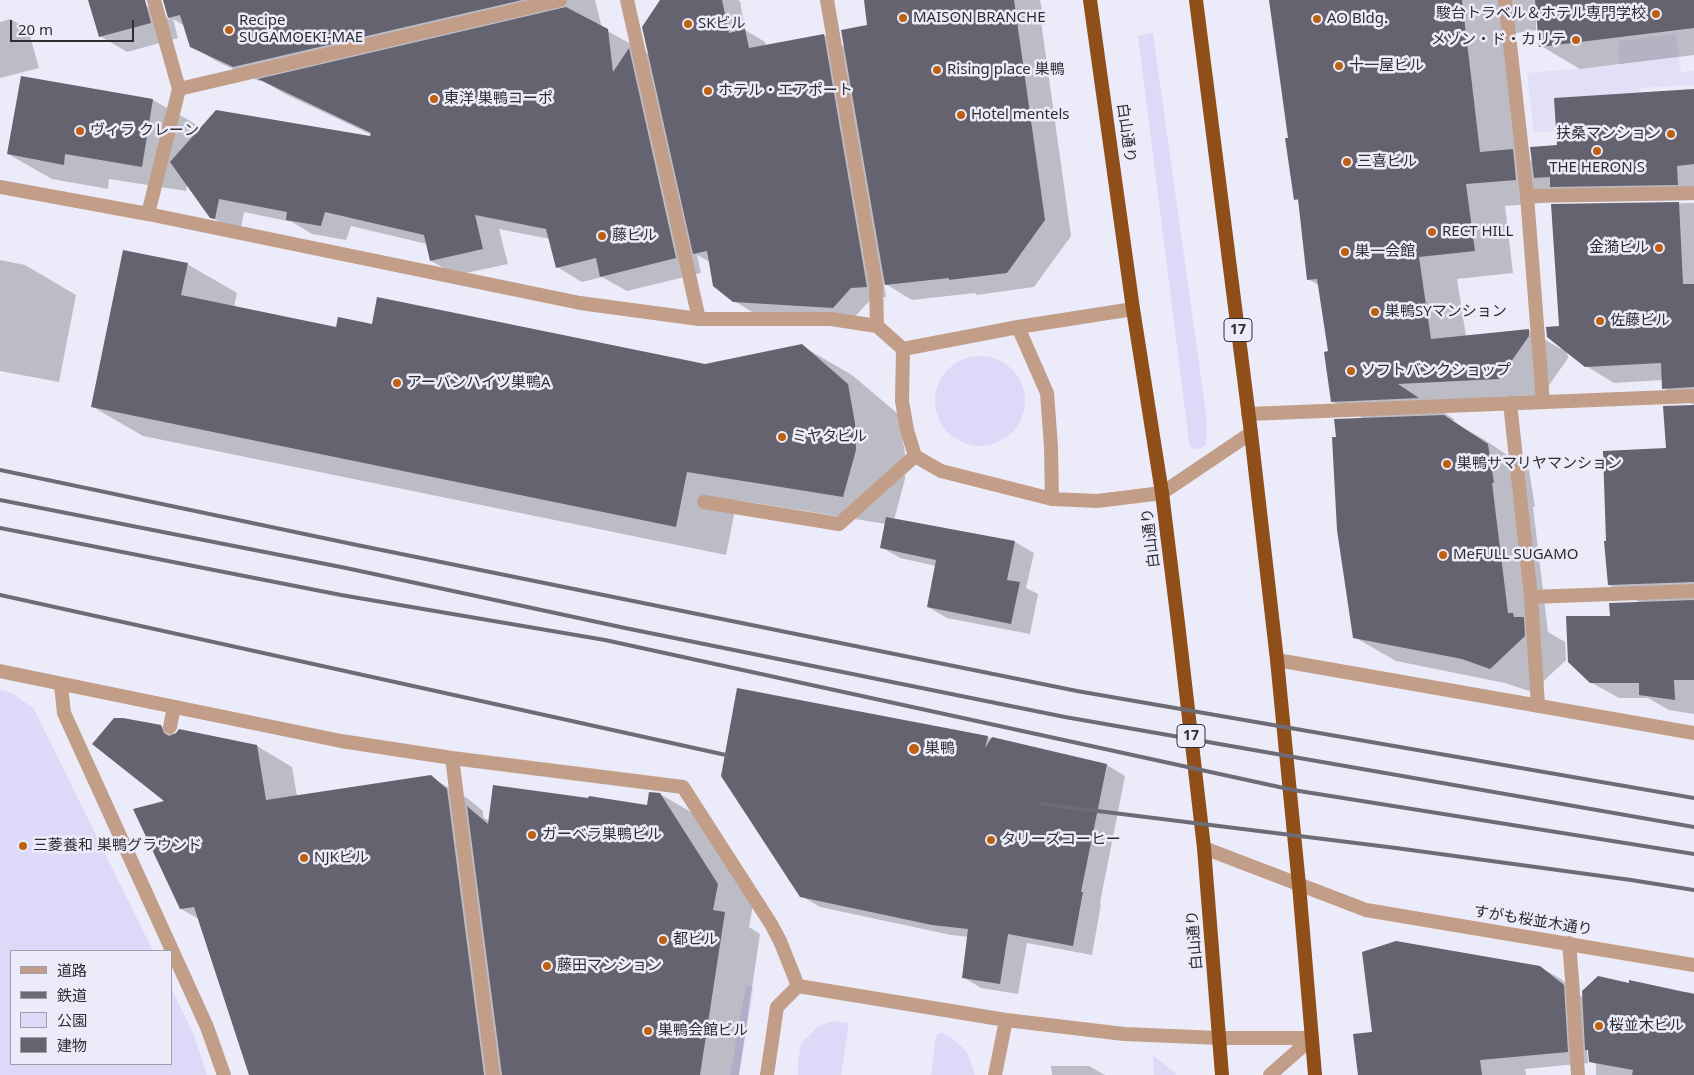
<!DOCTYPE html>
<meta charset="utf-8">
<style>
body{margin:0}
#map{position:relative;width:1694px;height:1075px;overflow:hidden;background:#ecebf9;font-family:"Noto Sans","Noto Sans JP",sans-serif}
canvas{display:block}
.legend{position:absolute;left:10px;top:950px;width:162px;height:115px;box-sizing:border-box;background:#ecebf9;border:1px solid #a09fa9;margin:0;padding:6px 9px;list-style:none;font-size:15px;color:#2d2d32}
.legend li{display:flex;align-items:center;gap:10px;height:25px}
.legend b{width:25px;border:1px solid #a09fa9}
.scale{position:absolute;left:10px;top:20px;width:124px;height:22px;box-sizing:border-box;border:2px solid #2d2d32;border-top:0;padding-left:6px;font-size:15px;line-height:18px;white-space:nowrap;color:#2d2d32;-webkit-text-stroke:4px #ecebf9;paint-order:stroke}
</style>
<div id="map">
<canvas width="1694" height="1075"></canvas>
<ul class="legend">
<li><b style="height:6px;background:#c29e88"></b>道路</li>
<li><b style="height:6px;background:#6d6c74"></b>鉄道</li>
<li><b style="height:14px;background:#dddaf9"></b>公園</li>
<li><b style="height:14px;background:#64636f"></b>建物</li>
</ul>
<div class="scale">20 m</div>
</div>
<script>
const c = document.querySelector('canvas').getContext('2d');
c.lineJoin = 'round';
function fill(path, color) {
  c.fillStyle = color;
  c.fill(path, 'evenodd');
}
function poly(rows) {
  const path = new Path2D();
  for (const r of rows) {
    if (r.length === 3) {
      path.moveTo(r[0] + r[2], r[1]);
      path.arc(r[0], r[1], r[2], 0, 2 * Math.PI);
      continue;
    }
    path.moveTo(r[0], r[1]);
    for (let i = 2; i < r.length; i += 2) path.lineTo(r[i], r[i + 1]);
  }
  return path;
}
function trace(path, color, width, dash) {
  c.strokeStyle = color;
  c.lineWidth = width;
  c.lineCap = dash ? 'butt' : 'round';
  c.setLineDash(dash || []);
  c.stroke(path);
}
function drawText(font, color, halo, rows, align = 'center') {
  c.font = font + ' "Noto Sans","Noto Sans JP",sans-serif';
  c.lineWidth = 5;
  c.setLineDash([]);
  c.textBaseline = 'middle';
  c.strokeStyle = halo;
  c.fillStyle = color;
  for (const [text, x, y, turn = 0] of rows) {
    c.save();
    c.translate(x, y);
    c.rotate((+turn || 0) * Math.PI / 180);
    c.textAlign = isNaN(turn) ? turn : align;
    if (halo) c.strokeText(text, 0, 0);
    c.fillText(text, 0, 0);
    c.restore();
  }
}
const built = poly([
 [1676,34,1681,72,1694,71,1694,85,1640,88,1643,124,1534,133,1527,73,1619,65,1618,41]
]);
const green = poly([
 [1153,33,1207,421,1206,445,1200,449,1192,448,1189,442,1138,36],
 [980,401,45],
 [0,690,12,693,34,709,153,951,11,951,11,1064,171,1064,171,988,193,1033,207,1075,0,1075],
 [746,985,754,987,739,1075,730,1075],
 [833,1021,849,1023,841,1075,798,1075,798,1062,801,1043,819,1026],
 [940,1033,943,1033,952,1038,967,1052,975,1075,931,1075,936,1036],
 [1153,1055,1175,1073,1176,1075,1154,1075]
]);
const shadow = poly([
 [89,0,137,0,170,20,164,0,595,0,602,28,649,54,661,0,737,0,740,1,745,30,765,42,766,46,824,35,845,47,868,26,865,0,1040,0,1043,14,1040,14,1071,236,1034,287,977,295,975,293,912,300,884,283,886,297,871,299,853,319,754,313,734,301,710,262,697,255,701,273,627,291,602,277,582,282,557,267,550,239,499,229,508,264,456,275,431,261,427,244,351,226,346,240,312,234,292,222,244,212,240,233,237,232,211,217,187,184,186,191,109,179,108,189,52,179,8,154,22,78,153,100,197,125,195,135,371,138,372,135,285,94,263,81,259,81,216,61,191,46,185,26,173,19,178,38,127,52,100,36],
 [1270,0,1694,0,1694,55,1580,69,1541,46,1538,17,1536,17,1536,30,1503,35,1517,152,1533,162,1558,146,1694,91,1694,200,1580,202,1554,188,1555,202,1505,206,1513,273,1457,279,1466,336,1528,330,1561,349,1553,206,1694,203,1694,405,1664,388,1663,380,1614,383,1586,366,1567,352,1568,358,1538,401,1435,406,1455,420,1451,421,1485,440,1529,470,1535,507,1533,507,1548,632,1565,642,1566,660,1532,692,1505,683,1396,661,1354,637,1338,438,1364,419,1332,401,1329,352,1320,286,1308,279,1299,201,1295,199,1289,139],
 [10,19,28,29,39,68,0,78,0,22],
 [0,260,25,265,76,295,59,382,0,371],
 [187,264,237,293,234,307,337,328,373,325,705,365,802,346,852,375,898,414,905,453,905,479,894,520,1015,542,1034,553,1026,588,1038,594,1030,634,947,618,928,607,936,566,900,558,881,547,886,524,737,500,726,555,143,436,93,407],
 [1694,406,1694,714,1669,710,1648,698,1619,698,1590,682,1612,618,1641,603,1609,585,1607,542],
 [161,726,175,735,257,746,292,767,297,796,430,777,467,798,483,811,483,817,489,821,648,806,660,794,696,815,753,905,749,927,760,934,739,1075,250,1075,199,919,181,909,167,801],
 [988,737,992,740,1107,765,1125,776,1100,903,1101,904,1092,955,1027,943,1018,994,981,988,963,977,969,937,951,935,820,907,801,896],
 [1540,967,1561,979,1583,998,1686,993,1686,992,1694,993,1694,1075,1596,1075,1596,1064,1591,1061,1590,1051,1587,1050,1588,1063,1525,1069,1526,1075,1359,1075,1373,1033],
 [1051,1066,1089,1066,1105,1075,1052,1075]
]);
const building = poly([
 [88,0,145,0,151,23,99,37],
 [163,0,522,0,233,67,190,47,180,15,168,18],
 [660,0,722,0,729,33,745,29,749,48,824,34,867,287,851,288,833,308,733,302,713,286,707,251,693,254,642,27],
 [864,0,1014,0,1045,220,1007,273,949,280,949,278,885,285,841,30,867,25],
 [1269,0,1462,0,1480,152,1513,149,1516,180,1466,184,1475,251,1419,257,1431,339,1529,329,1529,336,1499,379,1398,384,1419,398,1331,402,1324,352,1328,351,1317,279,1307,280,1298,199,1294,200,1285,138,1288,138],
 [1535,0,1694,0,1694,28,1539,47],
 [566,7,608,29,613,72,629,48,676,258,600,277,596,258,556,268,546,229,475,215,483,249,430,261,424,235,325,212,321,226,286,220,287,212,219,199,215,219,210,218,170,162,216,110,370,136,371,133,258,79],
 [21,76,153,99,142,167,65,154,64,165,7,154],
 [1694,89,1694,164,1677,166,1678,185,1550,187,1550,177,1534,178,1530,147,1557,145,1554,98],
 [1679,202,1683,284,1694,284,1694,387,1662,389,1661,363,1585,367,1547,337,1546,327,1559,326,1551,204],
 [123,250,188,263,181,295,336,327,338,317,372,324,377,297,705,364,802,344,848,384,855,423,856,450,843,497,687,472,676,527,91,407],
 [1694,405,1694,582,1608,585,1604,541,1606,541,1603,451,1666,448,1663,406],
 [1444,415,1488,444,1494,483,1492,483,1508,613,1513,613,1514,617,1524,617,1525,636,1490,669,1462,659,1353,638,1337,530,1332,437,1336,437,1334,419],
 [886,517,1015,541,1007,580,1020,582,1011,624,927,607,936,560,880,548],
 [1694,600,1694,680,1674,680,1675,700,1639,695,1639,683,1590,683,1568,662,1566,616,1610,616,1609,603],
 [737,688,988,736,985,748,992,737,1107,764,1081,892,1083,892,1073,946,1008,934,1000,984,962,978,968,929,932,925,800,897,721,776],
 [114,718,123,718,161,725,164,733,169,736,176,733,179,729,257,745,266,800,431,775,447,789,484,1075,249,1075,194,907,180,909,133,809,164,801,92,744],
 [493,785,588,798,589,796,647,805,649,792,660,793,718,884,713,910,725,912,700,1075,502,1075,467,806,488,824],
 [1396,941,1540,966,1564,985,1568,1052,1480,1060,1482,1075,1358,1075,1353,1034,1372,1032,1362,952],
 [1598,976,1629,983,1629,980,1694,994,1694,1075,1632,1075,1633,1070,1589,1062,1588,1050,1585,1050,1582,991]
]);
const service = poly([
 [704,502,839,524,915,456],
 [170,727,174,707]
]);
const minor = poly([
 [627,0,699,319],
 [827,0,876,286,877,326],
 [1505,0,1527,196,1543,402],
 [179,89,560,0],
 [0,187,148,214,580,303,699,319,831,319,877,326,903,349,902,401,907,430,915,456,941,471,1052,499,1051,447,1047,393,1018,327,903,349],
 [1527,196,1694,193],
 [148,214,179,89,154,0],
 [1018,327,1133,309],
 [1510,403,1531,597,1538,705],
 [1248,414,1694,396],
 [1052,499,1097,501,1162,493,1251,433],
 [1531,597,1694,591],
 [1277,660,1694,733],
 [0,671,341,741,452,758,683,787,771,924,780,941,798,986],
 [61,685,64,713,207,1027,224,1075],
 [452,758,493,1075],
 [1204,848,1366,910,1694,965],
 [1569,943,1572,979,1578,1075],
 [767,1075,777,1007,798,986,1006,1020,1124,1034,1219,1038,1312,1038],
 [995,1075,1006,1020],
 [1270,1075,1312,1038]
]);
const trunk = poly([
 [1090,0,1133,309,1162,493,1178,623,1204,848,1222,1075],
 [1196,0,1251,433,1277,660,1299,885,1315,1075]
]);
const rail = poly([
 [0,470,352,544,1077,691,1694,798],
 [0,500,346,568,625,628,1065,717,1694,827],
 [0,528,341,595,605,640,1293,790,1694,854],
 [0,595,726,755],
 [1041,804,1396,848,1631,880,1694,890]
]);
const markers = [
 [1656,14,5,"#bd6011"],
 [903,18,5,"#bd6011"],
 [1317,19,5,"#bd6011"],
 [688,24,5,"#bd6011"],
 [229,30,5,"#bd6011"],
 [1576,40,5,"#bd6011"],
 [1339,66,5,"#bd6011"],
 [937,70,5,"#bd6011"],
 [708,91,5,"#bd6011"],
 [434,99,5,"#bd6011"],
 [961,115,5,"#bd6011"],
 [80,131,5,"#bd6011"],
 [1671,134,5,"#bd6011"],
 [1597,151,5,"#bd6011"],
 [1347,162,5,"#bd6011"],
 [1432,232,5,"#bd6011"],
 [602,236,5,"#bd6011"],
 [1659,248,5,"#bd6011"],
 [1345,252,5,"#bd6011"],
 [1375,312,5,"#bd6011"],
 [1600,321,5,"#bd6011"],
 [1351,371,5,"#bd6011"],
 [397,383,5,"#bd6011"],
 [782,437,5,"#bd6011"],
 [1447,464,5,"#bd6011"],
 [1443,555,5,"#bd6011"],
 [914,749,6,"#bd6011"],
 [532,835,5,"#bd6011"],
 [991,840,5,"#bd6011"],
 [23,846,5,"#bd6011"],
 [304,858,5,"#bd6011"],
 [663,940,5,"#bd6011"],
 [547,966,5,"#bd6011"],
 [1599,1026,5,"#bd6011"],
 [648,1031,5,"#bd6011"]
];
const shields = [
 [1238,330,28],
 [1191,736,28]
];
const shieldNames = [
 ["17",1238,330],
 ["17",1191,736]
];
const poiNames = [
 ["駿台トラベル＆ホテル専門学校",1646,14,"right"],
 ["MAISON BRANCHE",913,18],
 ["AO Bldg.",1327,19],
 ["Recipe",239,21],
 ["SUGAMOEKI-MAE",239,38],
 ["SKビル",698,24],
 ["メゾン・ド・カリテ",1566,40,"right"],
 ["十一屋ビル",1349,66],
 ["Rising place 巣鴨",947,70],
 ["ホテル・エアポート",718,91],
 ["東洋 巣鴨コーポ",444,99],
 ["Hotel mentels",971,115],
 ["ヴィラ クレーン",90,131],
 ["扶桑マンション",1661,134,"right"],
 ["三喜ビル",1357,162],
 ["THE HERON S",1597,168,"center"],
 ["RECT HILL",1442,232],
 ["藤ビル",612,236],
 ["金漪ビル",1649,248,"right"],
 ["巣一会館",1355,252],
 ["巣鴨SYマンション",1385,312],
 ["佐藤ビル",1610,321],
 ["ソフトバンクショップ",1361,371],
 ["アーバンハイツ巣鴨A",407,383],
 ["ミヤタビル",792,437],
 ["巣鴨サマリヤマンション",1457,464],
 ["MeFULL SUGAMO",1453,555],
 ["巣鴨",925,749],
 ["ガーベラ巣鴨ビル",542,835],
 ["タリーズコーヒー",1001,840],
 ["三菱養和 巣鴨グラウンド",33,846],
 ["NJKビル",314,858],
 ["都ビル",673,940],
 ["藤田マンション",557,966],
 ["桜並木ビル",1609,1026],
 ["巣鴨会館ビル",658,1031]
];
const streetNames = [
 ["白山通り",1126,133,82],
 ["白山通り",1151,538,-97],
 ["すがも桜並木通り",1533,921,9],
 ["白山通り",1195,940,-95]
];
fill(built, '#e2e0f6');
fill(green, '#dddaf9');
fill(shadow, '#0003');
fill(building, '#64636f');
trace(service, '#c29e88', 14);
trace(minor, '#c29e88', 14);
trace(trunk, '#904e19', 14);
trace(rail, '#6d6c74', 4);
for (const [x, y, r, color] of markers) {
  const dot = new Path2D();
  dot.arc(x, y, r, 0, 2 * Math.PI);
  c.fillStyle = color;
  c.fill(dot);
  trace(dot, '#ecebf9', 2);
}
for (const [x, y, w] of shields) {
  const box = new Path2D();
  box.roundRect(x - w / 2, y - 11.5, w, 23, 4);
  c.fillStyle = '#ecebf9';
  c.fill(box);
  trace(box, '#2d2d32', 1);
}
drawText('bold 14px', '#2d2d32', null, shieldNames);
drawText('15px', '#2d2d32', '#ecebf9', poiNames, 'left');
drawText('15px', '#2d2d32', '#ecebf9', streetNames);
</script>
